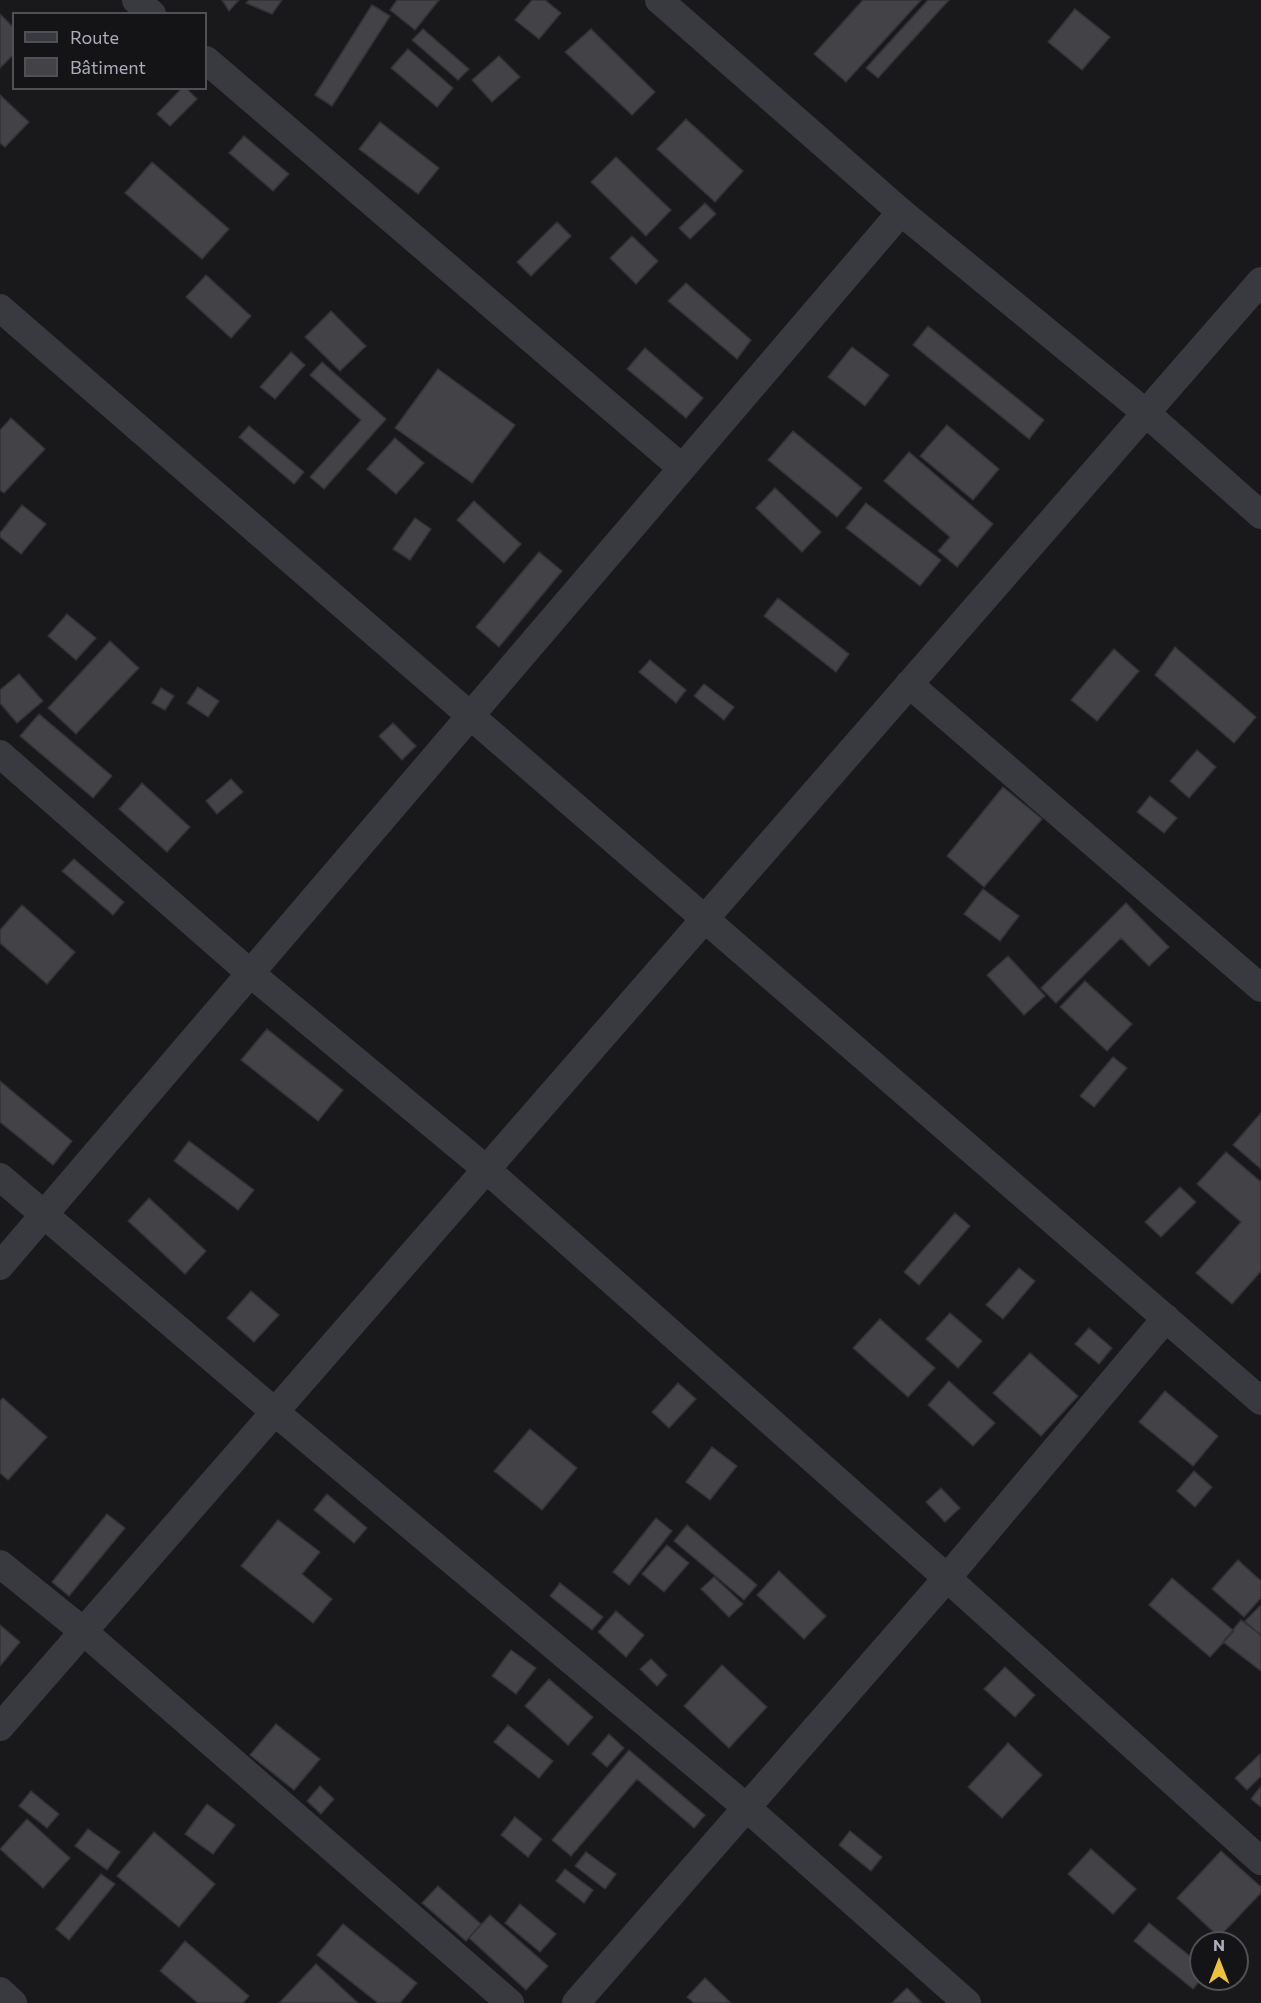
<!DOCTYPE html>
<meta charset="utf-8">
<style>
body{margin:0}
#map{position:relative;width:1261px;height:2003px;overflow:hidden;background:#19181a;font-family:Commissioner,sans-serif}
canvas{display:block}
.legend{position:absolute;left:12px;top:12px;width:195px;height:78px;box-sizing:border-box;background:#141315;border:2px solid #505157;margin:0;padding:8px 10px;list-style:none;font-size:18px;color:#abaeba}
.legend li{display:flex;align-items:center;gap:12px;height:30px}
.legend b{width:30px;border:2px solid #505157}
.north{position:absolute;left:1189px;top:1931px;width:60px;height:60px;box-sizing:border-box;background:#141315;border:2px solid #505157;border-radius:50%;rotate:0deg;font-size:16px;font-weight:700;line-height:24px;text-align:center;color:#abaeba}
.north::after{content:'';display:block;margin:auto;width:21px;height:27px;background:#ecc13e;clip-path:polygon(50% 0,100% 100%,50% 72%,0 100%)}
</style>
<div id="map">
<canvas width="1261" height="2003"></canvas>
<ul class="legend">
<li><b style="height:8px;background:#393a3f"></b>Route</li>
<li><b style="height:16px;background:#434347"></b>Bâtiment</li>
</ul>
<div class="north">N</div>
</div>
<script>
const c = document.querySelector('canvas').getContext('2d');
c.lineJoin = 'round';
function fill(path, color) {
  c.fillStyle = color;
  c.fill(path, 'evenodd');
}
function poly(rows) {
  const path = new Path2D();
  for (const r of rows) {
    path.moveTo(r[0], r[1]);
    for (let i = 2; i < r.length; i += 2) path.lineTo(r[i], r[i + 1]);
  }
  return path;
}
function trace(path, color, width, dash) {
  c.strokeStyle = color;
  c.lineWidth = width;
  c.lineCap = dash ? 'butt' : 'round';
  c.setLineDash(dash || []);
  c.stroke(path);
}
const building = poly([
 [222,0,239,0,229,11,222,0],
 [249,0,282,0,272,14,246,3,249,0],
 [397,0,439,0,415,30,390,10,397,0],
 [532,0,545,0,561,13,539,39,515,20,532,0],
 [863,0,921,0,846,82,814,54,863,0],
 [928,0,949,0,878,78,866,68,928,0],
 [372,5,390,16,332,106,315,95,372,5],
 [1075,9,1110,37,1082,70,1048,42,1075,9],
 [0,14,14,28,14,54,0,68,0,14],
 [423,29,469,69,458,80,412,40,423,29],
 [591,29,655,92,632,115,565,52,591,29],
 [408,49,453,88,437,107,391,68,408,49],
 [499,56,520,77,492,102,472,80,499,56],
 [182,88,186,88,197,99,170,126,157,114,182,88],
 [0,95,29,122,5,147,0,143,0,95],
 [686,119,743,171,715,202,657,149,686,119],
 [380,122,439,168,418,194,359,149,380,122],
 [244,136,289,174,273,191,229,153,244,136],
 [616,157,671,210,646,236,591,182,616,157],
 [152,162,229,229,202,259,125,193,152,162],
 [705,203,716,214,690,239,679,228,705,203],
 [557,222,571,236,531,276,517,262,557,222],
 [632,236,658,261,636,284,610,258,632,236],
 [206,275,251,316,231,338,186,297,206,275],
 [686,283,751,340,737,359,668,301,686,283],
 [331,311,366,346,340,371,305,337,331,311],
 [928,326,1044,420,1029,439,913,345,928,326],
 [852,347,889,375,865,406,828,377,852,347],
 [645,348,703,398,686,418,627,369,645,348],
 [291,352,305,365,275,399,260,387,291,352],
 [322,362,386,419,324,489,310,477,361,420,310,375,322,362],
 [438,369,515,425,472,483,395,428,438,369],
 [11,418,45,449,4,493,0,490,0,430,11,418],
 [947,425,999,469,973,500,920,456,947,425],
 [249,426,304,472,294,484,239,437,249,426],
 [793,431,862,488,837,517,768,460,793,431],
 [395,438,424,463,396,494,367,469,395,438],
 [909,452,993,524,957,567,938,551,950,537,884,481,909,452],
 [775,488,821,532,802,552,756,508,775,488],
 [474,501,521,544,504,563,457,520,474,501],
 [866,503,941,560,920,586,846,528,866,503],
 [22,505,46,524,21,554,0,537,0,533,22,505],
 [415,518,431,529,410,560,393,549,415,518],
 [539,552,562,571,499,647,476,627,539,552],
 [778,598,849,654,836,672,764,616,778,598],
 [67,614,96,638,76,660,48,636,67,614],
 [110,641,139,668,76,734,48,708,110,641],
 [1175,647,1256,717,1234,743,1155,675,1175,647],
 [1114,649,1139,671,1097,721,1071,700,1114,649],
 [650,660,686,690,676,703,639,672,650,660],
 [19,674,43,701,17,723,0,703,0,690,19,674],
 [704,684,734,707,724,720,694,696,704,684],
 [198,687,219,701,208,717,187,703,198,687],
 [161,688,174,696,165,710,152,703,161,688],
 [39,714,112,776,93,798,20,736,39,714],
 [393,723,416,746,402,760,379,736,393,723],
 [1197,750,1216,767,1189,798,1170,781,1197,750],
 [231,779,243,792,217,814,206,801,231,779],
 [142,783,190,827,167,852,119,809,142,783],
 [1003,787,1042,819,984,887,947,856,1003,787],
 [1150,796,1177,818,1164,833,1137,812,1150,796],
 [74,859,124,902,113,915,62,871,74,859],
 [983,889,1019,916,1000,941,964,914,983,889],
 [1126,903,1169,947,1149,966,1121,938,1056,1003,1041,988,1126,903],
 [22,905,75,952,47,984,0,943,0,930,22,905],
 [1008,956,1045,996,1024,1015,987,975,1008,956],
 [1085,981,1132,1024,1107,1051,1060,1007,1085,981],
 [267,1029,343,1090,318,1121,241,1060,267,1029],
 [1113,1057,1127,1068,1094,1107,1080,1096,1113,1057],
 [0,1081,72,1141,53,1165,0,1122,0,1081],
 [1261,1113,1261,1169,1233,1145,1261,1113],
 [189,1141,254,1190,238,1210,174,1161,189,1141],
 [1226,1152,1261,1182,1261,1271,1232,1304,1196,1273,1241,1222,1197,1184,1226,1152],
 [1180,1187,1196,1202,1161,1237,1145,1222,1180,1187],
 [149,1198,206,1251,185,1274,128,1221,149,1198],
 [955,1213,970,1226,919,1285,904,1272,955,1213],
 [1019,1268,1035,1281,1003,1319,986,1305,1019,1268],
 [251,1291,279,1315,254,1342,227,1318,251,1291],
 [950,1313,982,1341,958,1368,926,1339,950,1313],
 [880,1319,935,1368,908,1397,853,1348,880,1319],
 [1089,1328,1112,1348,1099,1364,1075,1344,1089,1328],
 [1030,1353,1078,1396,1041,1436,993,1393,1030,1353],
 [949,1381,995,1423,973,1446,928,1405,949,1381],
 [678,1383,696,1399,669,1428,652,1412,678,1383],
 [1165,1391,1218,1436,1193,1466,1139,1422,1165,1391],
 [3,1398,47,1437,8,1480,0,1473,0,1401,3,1398],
 [530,1429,577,1468,542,1510,494,1471,530,1429],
 [712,1447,737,1466,710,1500,686,1482,712,1447],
 [1194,1471,1212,1487,1195,1507,1177,1491,1194,1471],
 [941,1488,960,1508,945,1522,926,1502,941,1488],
 [327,1494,367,1528,354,1543,314,1510,327,1494],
 [107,1514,125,1528,69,1596,52,1582,107,1514],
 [656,1518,672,1531,629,1585,613,1572,656,1518],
 [278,1520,320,1552,302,1574,332,1599,313,1623,241,1566,278,1520],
 [687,1525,757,1585,744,1600,674,1541,687,1525],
 [667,1545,689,1563,664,1592,642,1574,667,1545],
 [1238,1560,1261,1581,1261,1598,1244,1617,1212,1589,1238,1560],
 [779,1571,826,1616,804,1639,757,1595,779,1571],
 [714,1577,743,1604,729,1617,701,1589,714,1577],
 [1172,1578,1234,1631,1210,1657,1149,1605,1172,1578],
 [560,1583,603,1617,592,1630,550,1596,560,1583],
 [1261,1605,1261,1636,1245,1621,1261,1605],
 [616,1611,644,1635,626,1657,598,1632,616,1611],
 [1241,1620,1261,1635,1261,1671,1223,1642,1241,1620],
 [0,1625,20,1642,0,1666,0,1625],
 [511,1650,536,1668,516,1694,492,1676,511,1650],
 [651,1659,667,1675,657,1686,640,1669,651,1659],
 [722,1665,767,1707,729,1748,684,1706,722,1665],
 [1005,1667,1035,1695,1015,1717,984,1689,1005,1667],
 [549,1679,593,1717,568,1745,525,1706,549,1679],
 [276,1724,320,1759,294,1790,250,1755,276,1724],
 [508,1725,553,1761,539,1778,494,1742,508,1725],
 [609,1734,624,1748,607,1767,592,1754,609,1734],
 [1008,1743,1042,1775,1002,1818,968,1787,1008,1743],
 [629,1750,705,1815,694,1828,637,1779,571,1856,552,1840,629,1750],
 [1260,1754,1261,1776,1247,1790,1235,1778,1260,1754],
 [320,1786,334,1799,321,1814,307,1801,320,1786],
 [1261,1786,1261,1807,1251,1799,1261,1786],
 [31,1791,59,1814,47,1828,19,1806,31,1791],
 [207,1804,235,1825,213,1854,185,1834,207,1804],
 [515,1817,542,1839,528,1857,501,1835,515,1817],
 [27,1819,70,1858,43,1888,0,1849,27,1819],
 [88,1829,120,1852,107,1870,75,1846,88,1829],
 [850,1831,882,1857,871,1871,839,1845,850,1831],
 [154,1832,215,1884,179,1927,117,1876,154,1832],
 [1091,1849,1136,1889,1113,1914,1068,1874,1091,1849],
 [1221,1851,1261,1887,1261,1893,1219,1937,1177,1898,1221,1851],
 [586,1852,616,1874,605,1889,575,1866,586,1852],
 [565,1869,593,1890,584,1903,556,1881,565,1869],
 [101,1874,115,1884,69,1940,56,1929,101,1874],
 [438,1886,481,1924,466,1941,422,1903,438,1886],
 [520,1904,556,1934,540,1952,505,1923,520,1904],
 [490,1915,548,1966,526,1990,469,1938,490,1915],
 [1149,1923,1201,1965,1201,1979,1193,1989,1134,1941,1149,1923],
 [343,1924,417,1983,400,2003,378,2003,317,1955,343,1924],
 [185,1941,249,1996,243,2003,198,2003,160,1971,185,1941],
 [316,1964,358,2003,279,2003,316,1964],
 [705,1978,731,2003,694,2003,687,1997,705,1978],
 [907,1988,922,2003,892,2003,907,1988]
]);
const street = poly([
 [136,0,152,14],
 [659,0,901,212,1146,413,1261,515],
 [206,60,682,468],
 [0,308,1261,1401],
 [909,684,1261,988],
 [0,754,250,973,486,1169,947,1578,1261,1861],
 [0,1177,275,1412,747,1808,967,2003],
 [0,1266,901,212],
 [0,1564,83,1631,510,2003],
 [0,1727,1261,281],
 [0,1991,13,2003],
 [576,2003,947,1578,1166,1318]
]);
fill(building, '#434347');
trace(building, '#333236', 1.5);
trace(street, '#393a3f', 28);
</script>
